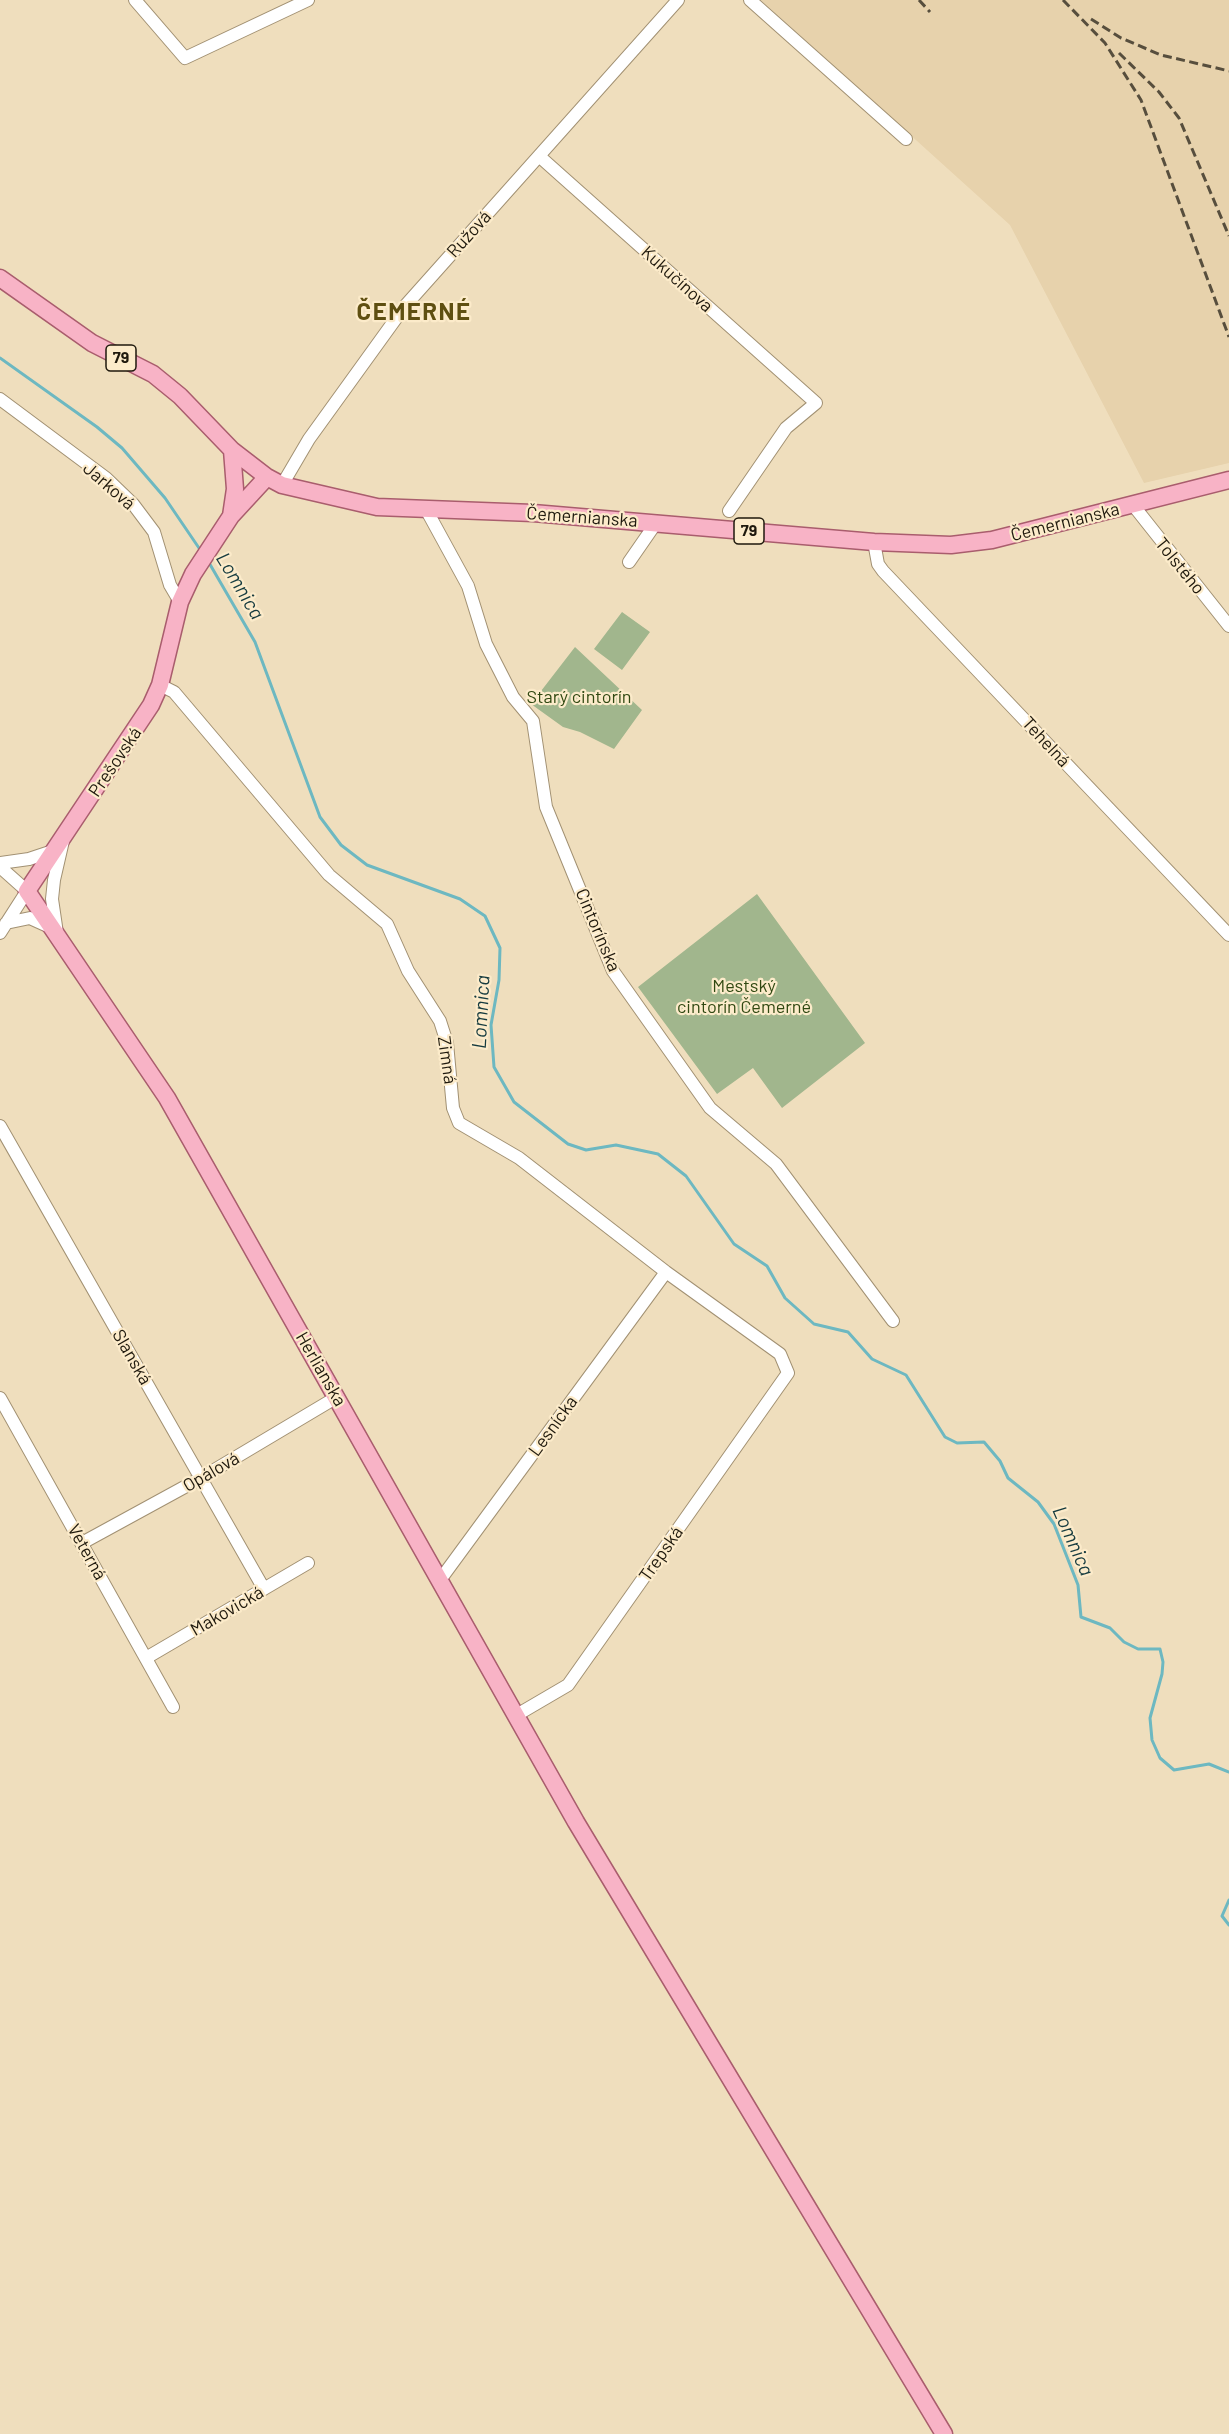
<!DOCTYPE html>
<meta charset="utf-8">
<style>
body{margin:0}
canvas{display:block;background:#efdebd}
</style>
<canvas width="1229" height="2434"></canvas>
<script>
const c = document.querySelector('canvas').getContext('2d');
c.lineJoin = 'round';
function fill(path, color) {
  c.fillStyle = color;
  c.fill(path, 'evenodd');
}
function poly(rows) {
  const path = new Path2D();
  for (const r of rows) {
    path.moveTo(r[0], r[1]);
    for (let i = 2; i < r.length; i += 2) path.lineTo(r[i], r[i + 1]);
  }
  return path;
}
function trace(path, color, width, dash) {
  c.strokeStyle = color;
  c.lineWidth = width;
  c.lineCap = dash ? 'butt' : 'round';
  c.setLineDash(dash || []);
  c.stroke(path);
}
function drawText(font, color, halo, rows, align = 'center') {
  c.font = font + ' Barlow,sans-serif';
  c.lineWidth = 4.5;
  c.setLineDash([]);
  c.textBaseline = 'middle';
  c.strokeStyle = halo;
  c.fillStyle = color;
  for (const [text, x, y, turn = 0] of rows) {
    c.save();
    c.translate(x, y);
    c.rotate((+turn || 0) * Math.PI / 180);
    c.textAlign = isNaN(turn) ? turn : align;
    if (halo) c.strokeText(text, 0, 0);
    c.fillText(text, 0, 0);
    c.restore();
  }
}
const built = poly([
 [761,0,1229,0,1229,463,1144,483,1010,225]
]);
const green = poly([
 [622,612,650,632,622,670,594,649],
 [575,647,642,710,614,749,580,732,563,727,531,704],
 [757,894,865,1043,782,1108,753,1068,717,1094,638,987]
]);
const stream = poly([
 [0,358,97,427,122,448,165,498,201,551],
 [208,561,255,642,320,817,341,845,367,865,460,899,485,916,500,948,499,980,491,1025,494,1067,514,1102,568,1144,586,1150,616,1145,658,1154,686,1176,734,1244,767,1266,785,1298,814,1324,848,1332,872,1359,906,1375,945,1437,957,1443,984,1442,1000,1461,1008,1478,1038,1502,1054,1524,1078,1585,1081,1617,1110,1628,1124,1642,1138,1649,1160,1649,1163,1662,1162,1674,1150,1718,1152,1740,1160,1758,1174,1770,1209,1764,1229,1772],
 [1229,1900,1222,1916,1229,1925]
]);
const minor = poly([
 [135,0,185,58,308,0],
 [750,0,906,139],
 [539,156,816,403,786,428,729,511],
 [0,399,106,478,133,504,154,532,170,585,180,602],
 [282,485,309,439,405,306,678,0],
 [1133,505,1229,626],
 [427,511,468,586,486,644,513,697,533,721,546,807,613,971,710,1108,776,1164,893,1321],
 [874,542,878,564,883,571,1229,935],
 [629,562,656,523],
 [160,685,174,692,329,875,387,924,408,971,440,1021,447,1043,453,1108,459,1123,519,1158,666,1272,780,1354,788,1373,568,1685,515,1716],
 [0,863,29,859,56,850],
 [0,867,27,891,0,933],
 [6,923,30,918,50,927],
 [57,933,52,899,54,880,63,841],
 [0,1126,264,1589],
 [0,1398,173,1707],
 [82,1543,201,1478,337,1397],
 [440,1580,666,1272],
 [146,1658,308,1563]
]);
const major = poly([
 [0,278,92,343,153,374,180,396,232,450,267,477,282,485,377,507,533,513,874,542,951,545,992,540,1229,480],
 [267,477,231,516,193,574,180,602,160,685,151,705,27,891,167,1098,576,1822,944,2434],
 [231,516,235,489,232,450]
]);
const rail = poly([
 [919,0,930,12],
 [1063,0,1105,43,1141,100,1229,337],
 [1091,19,1121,38,1161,55,1229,71],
 [1119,53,1159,92,1179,118,1229,236]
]);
const shields = [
 [121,358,30],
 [749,531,30]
];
const shieldNames = [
 ["79",121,358],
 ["79",749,531]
];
const streetNames = [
 ["Ružová",469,234,-48],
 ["Kukučínova",677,279,42],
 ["Jarková",109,486,41],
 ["Čemernianska",582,517,4],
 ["Čemernianska",1065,522,-14],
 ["Tolstého",1180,566,51],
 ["Tehelná",1046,742,47],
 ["Prešovská",115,762,-56],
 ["Cintorínska",598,930,67],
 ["Zimná",447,1060,82],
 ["Slanská",132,1357,60],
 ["Herlianska",321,1369,60],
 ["Lesnícka",553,1426,-54],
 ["Opálová",211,1472,-30],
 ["Veterná",87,1552,61],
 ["Trepská",661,1554,-55],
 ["Makovická",227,1611,-30]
];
const parkNames = [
 ["Starý cintorín",579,697],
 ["Mestský",744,986],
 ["cintorín Čemerné",744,1007]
];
const waterNames = [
 ["Lomnica",240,586,59],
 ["Lomnica",481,1012,-87],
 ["Lomnica",1073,1541,66]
];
const districtNames = [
 ["ČEMERNÉ",414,312]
];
fill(built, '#e7d2ac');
fill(green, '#a1b68d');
trace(stream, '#6db8c1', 3);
trace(minor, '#a29173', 14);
trace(major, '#a95d6d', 19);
trace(minor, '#fff', 12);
trace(major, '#f8b3c6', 16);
trace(rail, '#574e3d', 3, [9, 4.5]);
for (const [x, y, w] of shields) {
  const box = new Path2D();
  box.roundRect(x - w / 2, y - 13, w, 26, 4.5);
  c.fillStyle = '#fcebca';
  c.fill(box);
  trace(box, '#1f190d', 1.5);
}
drawText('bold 16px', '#1f190d', null, shieldNames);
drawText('18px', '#1f190d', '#fcebca', streetNames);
drawText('18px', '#304811', '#fcebca', parkNames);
drawText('italic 20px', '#163b3f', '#fcebca', waterNames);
c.letterSpacing = '1.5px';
drawText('bold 24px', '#5f4f11', '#fcebca', districtNames);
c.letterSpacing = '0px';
</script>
